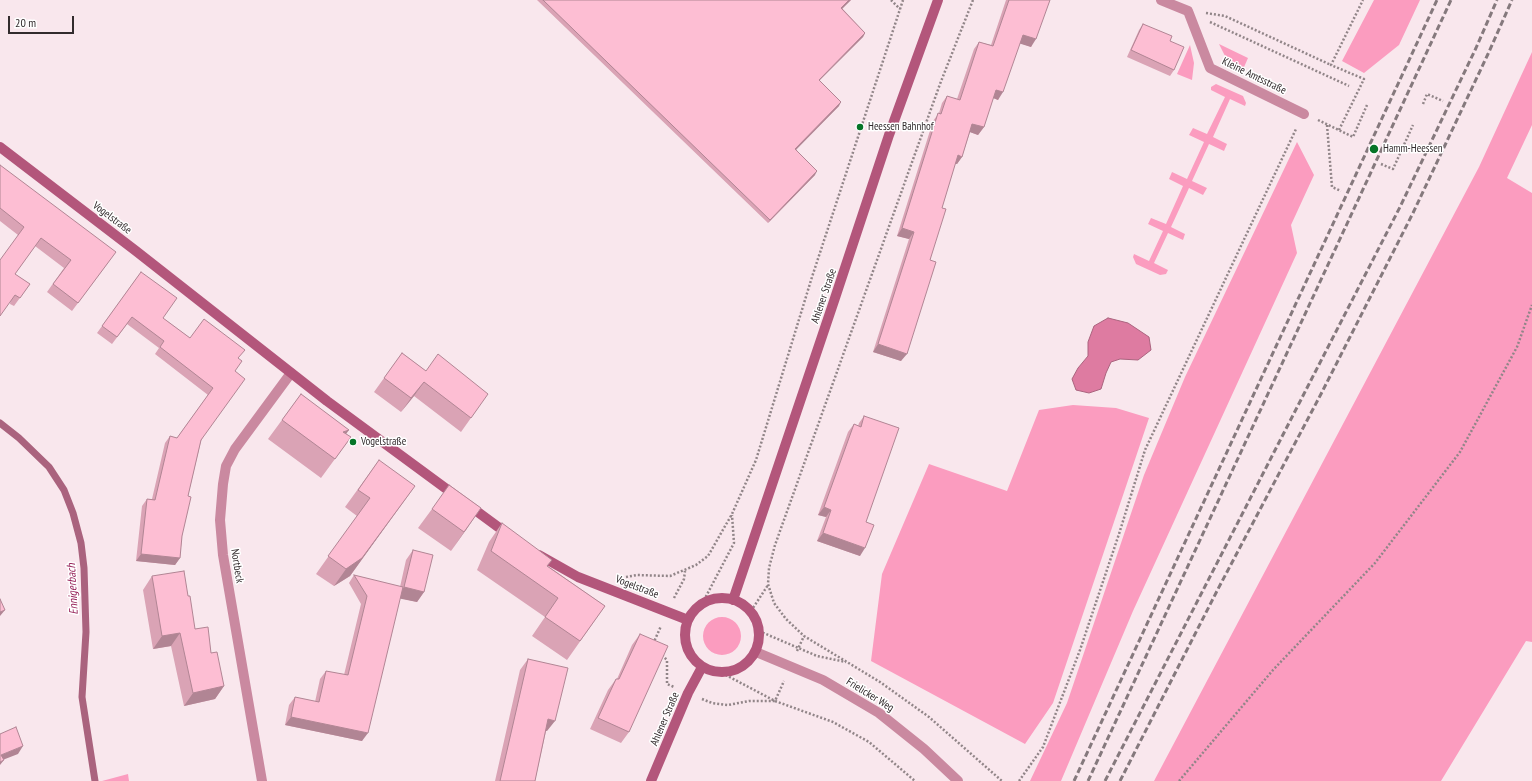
<!DOCTYPE html>
<meta charset="utf-8">
<style>
body{margin:0}
#map{position:relative;width:1532px;height:781px;overflow:hidden;background:#f9e7ed;font-family:"PT Sans Narrow",sans-serif}
canvas{display:block}
.scale{position:absolute;left:8px;top:16px;width:66px;height:18px;box-sizing:border-box;border:2px solid #322b2d;border-top:0;padding-left:5px;font-size:12px;line-height:14px;white-space:nowrap;color:#322b2d;-webkit-text-stroke:3px #fff;paint-order:stroke}
</style>
<div id="map">
<canvas width="1532" height="781"></canvas>
<div class="scale">20 m</div>
</div>
<script>
const c = document.querySelector('canvas').getContext('2d');
c.lineJoin = 'round';
function fill(path, color) {
  c.fillStyle = color;
  c.fill(path, 'evenodd');
}
function poly(rows) {
  const path = new Path2D();
  for (const r of rows) {
    if (r.length === 3) {
      path.moveTo(r[0] + r[2], r[1]);
      path.arc(r[0], r[1], r[2], 0, 2 * Math.PI);
      continue;
    }
    path.moveTo(r[0], r[1]);
    for (let i = 2; i < r.length; i += 2) path.lineTo(r[i], r[i + 1]);
  }
  return path;
}
function trace(path, color, width, dash) {
  c.strokeStyle = color;
  c.lineWidth = width;
  c.lineCap = dash ? 'butt' : 'round';
  c.setLineDash(dash || []);
  c.stroke(path);
}
function drawText(font, color, halo, rows, align = 'center') {
  c.font = font + ' "PT Sans Narrow",sans-serif';
  c.lineWidth = 3;
  c.setLineDash([]);
  c.textBaseline = 'middle';
  c.strokeStyle = halo;
  c.fillStyle = color;
  for (const [text, x, y, turn = 0] of rows) {
    c.save();
    c.translate(x, y);
    c.rotate((+turn || 0) * Math.PI / 180);
    c.textAlign = isNaN(turn) ? turn : align;
    if (halo) c.strokeText(text, 0, 0);
    c.fillText(text, 0, 0);
    c.restore();
  }
}
const green = poly([
 [1374,0,1420,0,1399,45,1364,73,1342,61],
 [1219,44,1248,58,1241,74,1234,70,1229,64],
 [1190,45,1194,63,1192,80,1177,74],
 [1532,52,1532,125,1507,178,1532,193,1532,642,1526,641,1441,781,1154,781,1479,167],
 [1216,84,1243,96,1246,103,1245,106,1230,99,1213,137,1227,144,1224,151,1209,144,1192,181,1207,188,1203,195,1189,188,1171,227,1185,234,1183,240,1168,233,1154,263,1168,270,1166,274,1160,275,1136,264,1133,257,1134,254,1149,261,1163,231,1148,224,1151,218,1166,224,1183,186,1169,179,1172,172,1187,179,1204,142,1189,135,1193,128,1207,134,1225,97,1211,90,1211,87],
 [1297,142,1314,175,1291,225,1297,253,1133,611,1061,781,1030,781,1067,703,1144,475,1185,377],
 [1073,405,1116,408,1149,418,1053,703,1025,744,871,661,882,574,929,464,1007,491,1039,410],
 [722,636,19],
 [128,774,129,781,102,781]
]);
const water = poly([
 [1108,318,1128,323,1149,337,1151,350,1138,360,1120,359,1111,362,1106,373,1101,389,1089,393,1076,390,1072,379,1078,368,1088,356,1088,342,1094,326,1108,318]
]);
const stream = poly([
 [0,423,19,438,49,467,64,490,73,513,81,543,84,568,86,632,82,697,95,781]
]);
const path = poly([
 [891,0,900,9],
 [973,0,940,84,775,545,769,568,768,584,774,603,786,619,804,636,880,682,929,717,1002,781],
 [1206,13,1225,16,1331,65],
 [1210,22,1349,86],
 [1423,104,1427,94,1443,101],
 [1318,120,1353,137,1367,105],
 [1327,125,1332,187,1341,191],
 [1339,130,1364,79,1331,65,1363,0],
 [1381,164,1393,169,1413,125],
 [626,577,637,575,670,576,696,565,708,556,732,514,756,460,812,277,903,0],
 [674,598,684,579,685,571],
 [702,604,734,543,732,515],
 [751,611,768,585],
 [759,631,817,656,846,662],
 [653,644,661,626],
 [797,651,804,636],
 [662,655,667,660,667,684,674,687],
 [722,673,775,701,833,722,869,742,915,781],
 [702,699,712,703,728,705,749,701,775,701,784,681],
 [1019,781,1043,747,1080,650,1119,534,1145,450,1296,129],
 [1179,781,1273,670,1375,563,1460,452,1517,347,1532,305]
]);
const street = poly([
 [1161,0,1188,11,1210,68,1304,114],
 [756,652,823,680,879,713,924,749,958,781],
 [262,781,223,555,220,520,223,484,226,466,235,449,291,373]
]);
const secondary = poly([
 [0,147,136,251,327,401,509,535],
 [539,555,578,577,688,620],
 [722,635,37],
 [733,600,835,298,889,135,938,0],
 [651,781,688,693,702,667]
]);
const rail = poly([
 [1074,781,1437,0],
 [1088,781,1451,0],
 [1105,781,1400,207,1476,48,1497,0],
 [1120,781,1218,589,1321,394,1413,213,1488,54,1512,0]
]);
const wall = poly([
 [537,0,851,0,842,8,865,33,863,37,819,80,839,106,796,149,815,175,768,223],
 [1006,0,1050,0,1031,47,1020,43,998,100,993,98,984,127,978,135,970,132,962,157,957,164,955,164,942,208,930,260,901,361,873,352,909,239,897,236,933,121,939,113,942,103,947,96,957,99,974,49,979,42,991,45],
 [1143,24,1170,41,1174,70,1170,76,1127,57,1139,30],
 [0,165,110,260,72,311,47,292,64,268,35,246,15,274,30,284,14,306,10,304,18,235,0,221],
 [141,272,163,318,190,338,239,358,235,371,201,441,188,496,182,536,180,558,175,565,136,561,142,506,147,499,152,499,165,443,170,436,177,438,208,395,155,354,159,348,127,324,112,344,97,333],
 [402,353,426,371,478,408,461,432,414,396,401,412,374,392],
 [301,394,346,434,351,437,321,478,268,439],
 [864,416,866,522,860,556,817,541,826,517,818,515,848,432,854,424,858,426,859,423],
 [379,460,402,503,350,576,334,586,316,574,357,516,345,507],
 [432,509,468,527,451,551,418,528],
 [502,523,548,566,605,606,567,660,532,636,545,617,477,570,489,542],
 [413,550,424,592,417,602,400,598,362,741,285,725,289,705,295,697,315,702,320,679,326,671,344,675,361,604,349,583,354,575,400,587,406,560],
 [152,576,195,629,211,653,224,686,215,699,184,706,171,646,153,649,143,590],
 [640,634,629,732,621,743,590,729,608,690,616,679,617,679,632,645],
 [528,659,547,731,546,731,535,781,495,781,520,670]
]);
const shadedWall = poly([
 [849,0,851,0,839,12,841,8],
 [865,33,863,37,816,84,819,80],
 [1023,35,1036,39,1031,47,1018,43],
 [996,90,1003,92,998,100,991,97],
 [841,102,839,106,793,153,795,149],
 [972,124,984,127,978,135,967,131],
 [958,155,962,157,957,164,953,163],
 [817,171,815,175,768,223,770,220],
 [902,228,914,232,909,239,897,236],
 [878,344,907,354,901,361,873,352],
 [424,382,414,396,401,412,411,398],
 [349,430,335,449,343,432],
 [415,486,350,576,334,586,346,569],
 [824,507,831,510,826,517,818,515],
 [481,508,468,527,451,551,464,532],
 [823,533,865,548,860,556,817,541],
 [141,554,180,558,175,565,136,561],
 [404,587,424,592,417,602,397,598],
 [5,610,0,616,0,612],
 [180,633,171,646,153,649,162,636],
 [224,686,215,699,184,706,193,693],
 [291,717,368,733,362,741,285,725],
 [548,719,555,721,547,731,541,730],
 [23,746,18,754,0,761,1,755],
 [4,760,0,765,0,762]
]);
const building = poly([
 [543,0,849,0,841,8,865,33,819,80,841,102,795,149,817,171,770,220,543,0],
 [1009,0,1050,0,1036,39,1023,35,1003,92,996,90,984,127,972,124,962,157,958,155,942,208,946,209,930,260,936,262,907,354,878,344,914,232,902,228,938,113,941,114,947,96,960,100,979,42,993,46,1009,0],
 [1143,24,1172,36,1170,41,1184,47,1174,70,1131,50,1143,24],
 [0,165,116,252,78,303,53,284,71,260,41,238,15,274,30,284,20,298,15,295,0,316,0,260,24,227,0,208,0,165],
 [141,272,177,298,163,318,190,338,204,319,245,350,238,358,242,361,235,371,245,379,201,440,188,496,191,497,182,536,180,558,141,554,147,499,155,500,170,436,177,438,213,388,160,347,164,341,132,317,117,337,102,326,141,272],
 [402,353,426,371,438,354,488,394,471,418,424,382,411,398,384,378,402,353],
 [301,394,349,430,343,432,351,437,335,459,282,420,301,394],
 [864,416,899,428,866,522,874,525,865,548,823,533,831,510,824,507,854,424,861,427,864,416],
 [379,460,415,486,362,558,346,569,328,556,370,498,358,490,379,460],
 [449,485,481,508,464,532,432,509,449,485],
 [502,523,552,560,547,566,605,606,580,641,545,617,558,598,491,551,502,523],
 [413,550,433,555,424,592,404,587,413,550],
 [184,571,188,596,190,596,195,629,208,627,211,653,217,652,224,686,193,693,180,633,162,636,152,576,184,571],
 [354,575,403,587,368,733,291,717,295,697,319,702,326,671,348,675,367,596,354,575],
 [0,599,5,610,0,612,0,599],
 [640,634,668,646,629,732,598,718,616,679,619,679,640,634],
 [528,659,568,668,555,721,548,719,535,781,500,781,528,659],
 [16,727,23,746,1,755,4,760,0,762,0,734,16,727]
]);
const markers = [
 [860,127,4,"#057427"],
 [1374,149,5,"#057427"],
 [353,442,4,"#057427"]
];
const streetNames = [
 ["Kleine Amtsstraße",1254,76,26],
 ["Vogelstraße",112,218,37],
 ["Ahlener Straße",824,296,-71],
 ["Nortbeck",237,566,81],
 ["Vogelstraße",637,587,21],
 ["Frielicker Weg",870,695,32],
 ["Ahlener Straße",665,719,-67]
];
const poiNames = [
 ["Heessen Bahnhof",868,127],
 ["Hamm-Heessen",1383,149],
 ["Vogelstraße",361,442]
];
const waterNames = [
 ["Ennigerbach",73,589,-93]
];
fill(green, '#fb9cbf');
fill(water, '#de7ba1');
trace(water, '#aa637e', 1);
trace(stream, '#aa637e', 7);
trace(path, '#918588', 2.5, [2, 2]);
trace(street, '#ca89a0', 10);
trace(secondary, '#b3567b', 10);
trace(rail, '#85797d', 3, [6, 3]);
fill(wall, '#daa3b5');
fill(shadedWall, '#b18594');
fill(building, '#fdbed3');
trace(building, '#b18594', 1);
for (const [x, y, r, color] of markers) {
  const dot = new Path2D();
  dot.arc(x, y, r, 0, 2 * Math.PI);
  c.fillStyle = color;
  c.fill(dot);
  trace(dot, '#fff', 1.5);
}
drawText('11px', '#322b2d', '#fff', streetNames);
drawText('11px', '#322b2d', '#fff', poiNames, 'left');
drawText('italic 12px', '#962259', '#fff', waterNames);
</script>
